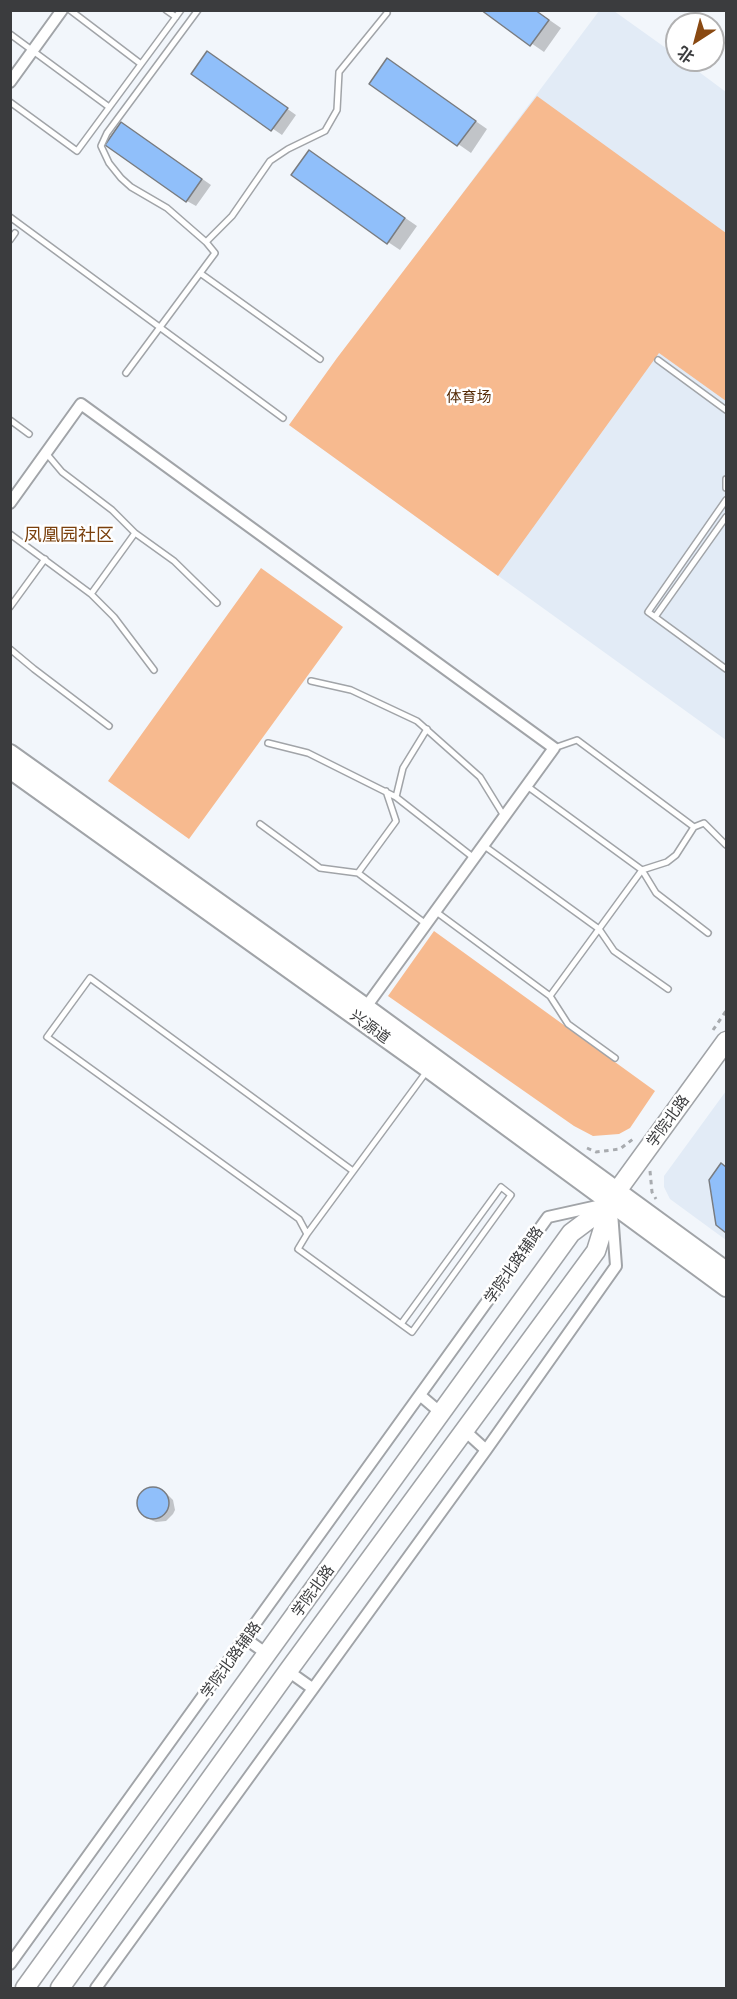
<!DOCTYPE html>
<meta charset="utf-8">
<style>
body{margin:0}
#map{position:relative;width:737px;height:1999px;overflow:hidden;background:#f2f6fb;font-family:"Asap Condensed","Noto Sans SC",sans-serif}
canvas{display:block}
.frame{position:absolute;inset:0;border:12px solid #3b3c3e;pointer-events:none}
.north{position:absolute;left:665px;top:12px;width:60px;height:60px;box-sizing:border-box;background:#fff;border:2px solid #b1b1b2;border-radius:50%;rotate:216deg;font-size:16px;font-weight:700;line-height:24px;text-align:center;color:#3b3c3e}
.north::after{content:'';display:block;margin:auto;width:21px;height:27px;background:#894912;clip-path:polygon(50% 0,100% 100%,50% 72%,0 100%)}
</style>
<div id="map">
<canvas width="737" height="1999"></canvas>
<div class="frame"></div>
<div class="north">北</div>
</div>
<script>
const c = document.querySelector('canvas').getContext('2d');
c.lineJoin = 'round';
function fill(path, color) {
  c.fillStyle = color;
  c.fill(path, 'evenodd');
}
function poly(rows) {
  const path = new Path2D();
  for (const r of rows) {
    if (r.length === 3) {
      path.moveTo(r[0] + r[2], r[1]);
      path.arc(r[0], r[1], r[2], 0, 2 * Math.PI);
      continue;
    }
    path.moveTo(r[0], r[1]);
    for (let i = 2; i < r.length; i += 2) path.lineTo(r[i], r[i + 1]);
  }
  return path;
}
function trace(path, color, width, dash) {
  c.strokeStyle = color;
  c.lineWidth = width;
  c.lineCap = dash ? 'butt' : 'round';
  c.setLineDash(dash || []);
  c.stroke(path);
}
function drawText(font, color, halo, rows, align = 'center') {
  c.font = font + ' "Asap Condensed","Noto Sans SC",sans-serif';
  c.lineWidth = 5;
  c.setLineDash([]);
  c.textBaseline = 'middle';
  c.strokeStyle = halo;
  c.fillStyle = color;
  for (const [text, x, y, turn = 0] of rows) {
    c.save();
    c.translate(x, y);
    c.rotate((+turn || 0) * Math.PI / 180);
    c.textAlign = isNaN(turn) ? turn : align;
    if (halo) c.strokeText(text, 0, 0);
    c.fillText(text, 0, 0);
    c.restore();
  }
}
const built = poly([
 [599,11,614,11,677,56,677,60,683,60,726,92,726,740,289,425],
 [726,1091,726,1240,670,1199,664,1187,664,1176]
]);
const green = poly([
 [537,96,726,233,726,401,659,353,498,576,289,425,337,358],
 [261,568,343,627,189,839,108,781],
 [434,931,655,1091,630,1128,619,1134,593,1136,574,1126,388,996]
]);
const shadow = poly([
 [483,10,535,10,561,28,544,52],
 [217,59,296,115,282,135,193,74],
 [388,60,487,129,471,153,371,83],
 [131,129,211,185,196,206,187,201],
 [309,152,417,226,400,250,388,242],
 [722,1165,726,1168,726,1231,717,1224],
 [155,1488,166,1493,173,1500,175,1510,173,1514,166,1521,156,1522,151,1520,144,1516,138,1507,139,1498,145,1490]
]);
const building = poly([
 [481,10,535,10,549,20,530,46,481,10],
 [207,51,288,108,271,131,191,74,207,51],
 [387,58,476,121,457,146,369,84,387,58],
 [121,122,202,179,186,202,105,145,121,122],
 [309,150,405,218,387,244,291,175,309,150],
 [721,1163,726,1167,726,1233,716,1225,709,1180,721,1163],
 [153,1503,16]
]);
const path = poly([
 [713,1030,726,1011],
 [587,1148,596,1152,620,1149,633,1139],
 [650,1171,652,1192,656,1199]
]);
const service = poly([
 [70,10,141,64],
 [166,10,176,17],
 [198,10,107,133,101,146,109,163,121,178,131,187,167,208,206,242],
 [10,34,109,107],
 [10,102,77,151,181,10],
 [10,217,283,418],
 [10,240,15,233],
 [200,273,320,359],
 [658,360,726,410],
 [126,373,215,253,206,242,232,216,270,161,288,149,325,131,337,110,339,72,387,13],
 [10,420,29,434],
 [46,453,62,472,112,510,135,533,174,561,217,603],
 [726,479,726,488],
 [726,517,655,617,726,669],
 [10,534,91,594,114,617,154,670],
 [91,594,135,533],
 [10,607,45,559],
 [655,617,648,612,726,500],
 [10,649,34,669,109,726],
 [311,681,351,690,417,721,480,777,504,816],
 [268,743,308,753,396,797,474,858],
 [554,748,577,740,694,827],
 [527,786,642,870,656,893,708,933],
 [396,797,403,768,427,729],
 [260,824,320,868,358,873,426,924],
 [483,845,599,929,614,951,668,989],
 [358,873,396,821,386,791],
 [435,911,550,996,568,1024,615,1058],
 [550,996,642,870,667,862,676,855,694,827,704,823,726,845],
 [353,1171,90,978,47,1037,299,1219,307,1234,298,1249,401,1324,412,1332,511,1195,501,1187,401,1324],
 [307,1234,427,1071]
]);
const minor = poly([
 [10,82,62,10],
 [10,503,81,404,554,748,363,1011],
 [421,1396,441,1413],
 [464,1430,486,1450],
 [246,1639,267,1654],
 [288,1671,312,1688],
 [10,1964,548,1217,602,1205],
 [96,1988,486,1450,616,1266,612,1212]
]);
const secondary = poly([
 [10,753,366,1007,726,1270],
 [10,770,428,1069,726,1288]
]);
const primary = poly([
 [25,1988,571,1233,611,1203],
 [60,1988,288,1671,596,1251,611,1203,617,1191,726,1041]
]);
const parkNames = [
 ["体育场",469,397]
];
const streetNames = [
 ["兴源道",370,1027,36],
 ["学院北路",668,1121,-54],
 ["学院北路辅路",514,1265,-55],
 ["学院北路",313,1591,-54],
 ["学院北路辅路",231,1660,-54]
];
const quarterNames = [
 ["凤凰园社区",69,535]
];
fill(built, '#e2ebf6');
fill(green, '#f7ba8f');
fill(shadow, '#0003');
fill(building, '#90bffa');
trace(building, '#797c80', 1.5);
trace(service, '#a1a4a8', 8);
trace(minor, '#a1a4a8', 14);
trace(secondary, '#a1a4a8', 20);
trace(primary, '#a1a4a8', 21);
trace(path, '#a8abaf', 3, [4.5, 4.5]);
trace(service, '#fff', 5);
trace(minor, '#fff', 10);
trace(secondary, '#fff', 16);
trace(primary, '#fff', 18);
drawText('15px', '#562c08', '#fff', parkNames);
drawText('15px', '#3b3c3e', '#fff', streetNames);
drawText('18px', '#7a400d', '#fff', quarterNames);
</script>
